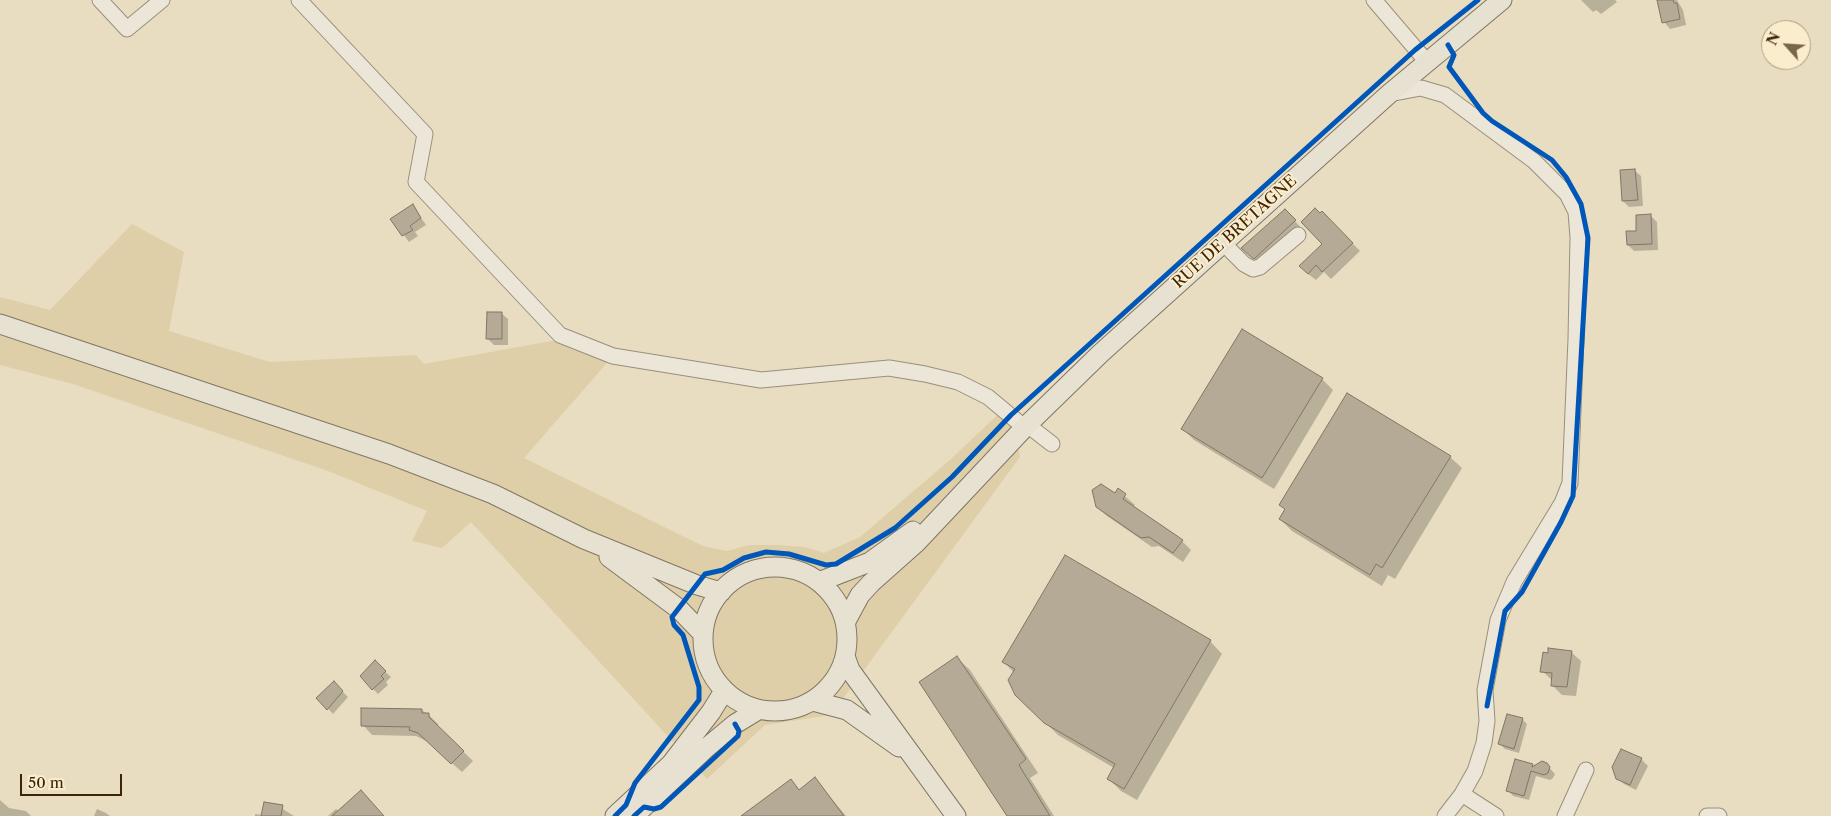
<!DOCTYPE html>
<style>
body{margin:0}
#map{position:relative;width:1831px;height:816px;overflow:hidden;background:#e8ddc1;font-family:"Libre Caslon Text",serif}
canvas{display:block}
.north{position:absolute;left:1761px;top:20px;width:50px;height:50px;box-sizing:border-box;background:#faedcd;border:1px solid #ae9d7d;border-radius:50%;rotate:296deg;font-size:14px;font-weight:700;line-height:20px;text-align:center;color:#3d2406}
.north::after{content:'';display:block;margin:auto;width:18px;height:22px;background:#796547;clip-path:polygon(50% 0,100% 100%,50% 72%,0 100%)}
.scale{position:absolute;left:20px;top:774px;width:102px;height:22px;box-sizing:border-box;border:2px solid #3d2406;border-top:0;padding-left:6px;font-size:15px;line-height:18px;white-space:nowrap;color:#3d2406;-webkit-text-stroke:4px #faedcd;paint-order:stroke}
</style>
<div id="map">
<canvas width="1831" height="816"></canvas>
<div class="north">N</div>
<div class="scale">50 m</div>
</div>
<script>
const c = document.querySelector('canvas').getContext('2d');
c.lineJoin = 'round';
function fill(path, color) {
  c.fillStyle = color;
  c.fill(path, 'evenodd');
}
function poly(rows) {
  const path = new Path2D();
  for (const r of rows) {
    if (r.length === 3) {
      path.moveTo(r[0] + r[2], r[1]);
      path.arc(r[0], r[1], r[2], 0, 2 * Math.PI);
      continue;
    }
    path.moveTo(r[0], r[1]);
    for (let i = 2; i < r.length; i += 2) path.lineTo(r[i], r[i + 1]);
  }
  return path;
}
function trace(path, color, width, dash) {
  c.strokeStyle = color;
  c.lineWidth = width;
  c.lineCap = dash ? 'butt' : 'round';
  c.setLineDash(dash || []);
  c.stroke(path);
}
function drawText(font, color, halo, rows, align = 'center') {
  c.font = font + ' "Libre Caslon Text",serif';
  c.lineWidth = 4;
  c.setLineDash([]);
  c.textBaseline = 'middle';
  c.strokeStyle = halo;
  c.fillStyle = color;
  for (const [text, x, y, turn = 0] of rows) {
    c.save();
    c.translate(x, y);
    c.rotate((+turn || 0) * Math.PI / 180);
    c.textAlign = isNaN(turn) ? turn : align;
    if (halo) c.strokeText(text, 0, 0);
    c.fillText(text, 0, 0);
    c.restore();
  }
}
const green = poly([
 [132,224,184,252,169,331,270,362,416,355,424,364,557,340,574,350,613,356,524,458,703,546,727,551,749,545,777,545,805,547,824,553,860,537,952,458,1010,403,1020,457,831,715,765,725,707,779,471,522,442,548,412,541,427,511,328,471,73,384,0,365,0,297,50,310]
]);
const shadow = poly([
 [1581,0,1615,0,1617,2,1601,14,1596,10,1593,12],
 [1658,0,1677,0,1683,10,1686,25,1670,29,1664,22],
 [1634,170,1641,176,1643,206,1629,207,1623,201],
 [413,206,426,225,415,232,418,236,409,242,392,219],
 [1322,212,1360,251,1331,279,1324,272,1316,280,1308,274,1324,244,1320,214],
 [1651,216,1657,222,1658,250,1634,251,1628,245],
 [1294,220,1304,231,1264,267,1253,258],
 [501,313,508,319,508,345,494,345,488,339],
 [1322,379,1333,390,1274,489,1194,440,1183,429],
 [1450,457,1462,468,1395,579,1388,575,1382,586,1292,531,1280,519,1286,510,1280,505],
 [1118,490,1135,505,1133,507,1182,541,1191,550,1183,562,1159,546,1152,547,1107,516,1097,507],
 [1210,641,1222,654,1137,800,1121,791,1108,778,1114,768,1058,735,1016,694,1014,673,1004,662],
 [1571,652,1581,661,1576,696,1562,695,1552,685,1553,681,1542,671],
 [957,658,970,670,1038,773,1030,778,1054,816,1009,816],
 [375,662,391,677,386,682,388,685,378,694,373,689],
 [334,683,348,697,333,714,318,698],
 [421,710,428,714,438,724,438,727,473,761,462,772,428,742,416,736,372,735,363,725],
 [1522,719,1527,724,1519,753,1505,749,1500,744],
 [1622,750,1642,760,1648,766,1636,790,1624,784,1618,778],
 [1546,764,1555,774,1553,778,1550,780,1536,776,1529,800,1513,796,1508,790,1532,766,1534,767],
 [815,779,846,816,743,816,791,781,800,790],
 [0,800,9,808,26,811,31,816,0,816],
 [278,806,294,816,255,816,255,814,263,815],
 [97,809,106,813,110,816,94,816],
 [336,809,339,811,384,816,328,816]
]);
const building = poly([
 [1657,0,1673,0,1674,3,1677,3,1680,19,1662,23,1657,0],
 [1635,169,1638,200,1622,201,1620,170,1635,169],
 [413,204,421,218,410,226,413,230,402,236,390,219,413,204],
 [1315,208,1320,213,1322,211,1353,243,1322,272,1316,265,1308,274,1299,266,1322,244,1301,222,1315,208],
 [1285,209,1296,220,1254,259,1250,256,1241,248,1285,209],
 [1651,214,1652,244,1627,245,1626,231,1636,231,1636,215,1651,214],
 [487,312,502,312,502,339,486,339,487,312],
 [1242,329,1323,378,1262,478,1181,429,1242,329],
 [1347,393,1451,456,1382,568,1376,564,1370,575,1279,519,1285,509,1279,505,1347,393],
 [1101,484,1115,493,1118,488,1126,494,1123,499,1183,540,1173,553,1149,537,1141,538,1096,507,1092,490,1101,484],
 [1065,555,1211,640,1124,789,1107,779,1115,764,1044,723,1015,695,1008,680,1015,669,1002,662,1065,555],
 [1548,648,1572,651,1567,687,1551,686,1552,673,1540,672,1543,652,1548,653,1548,648],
 [957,656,1026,759,1019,765,1050,816,1007,816,919,682,957,656],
 [375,660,386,671,381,676,384,679,372,690,360,676,375,660],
 [334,681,343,691,327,710,316,698,334,681],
 [361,708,422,709,422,713,429,713,429,717,464,751,451,764,418,733,409,730,410,727,361,726,361,708],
 [1507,714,1523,718,1514,749,1498,744,1507,714],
 [1621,749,1642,758,1630,785,1616,779,1612,767,1621,749],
 [1515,759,1533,764,1532,767,1542,761,1547,763,1550,767,1548,773,1544,775,1531,771,1524,796,1506,791,1515,759],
 [815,777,844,816,741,816,791,779,799,790,815,777],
 [361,790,384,816,332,816,361,790],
 [264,802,283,805,281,816,261,816,264,802]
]);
const minor = poly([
 [100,0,127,29,162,0],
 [299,0,425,134,416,182,560,335,613,356,761,380,889,368,925,374,958,382,988,397,1018,422,1034,430,1052,444],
 [1374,0,1427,62],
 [1389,94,1421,88,1445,95,1534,161,1567,194,1576,212,1578,237,1576,339,1570,483,1562,503,1514,582,1498,620,1485,690,1487,721,1484,743,1475,771,1462,794,1445,816],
 [1223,243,1244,264,1253,269,1260,267,1298,235],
 [1462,794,1496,816],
 [1565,816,1586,770],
 [1707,816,1719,816]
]);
const major = poly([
 [0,324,389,454,493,494,584,539,697,585,721,592],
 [609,557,679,609,703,634],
 [775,639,72],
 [821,581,870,562,913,531],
 [846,621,860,595,871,583,916,543,1026,426,1101,353,1389,94,1502,0],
 [846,659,850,670,956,816],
 [813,701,847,710,899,747],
 [615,816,671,764,711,712,724,691],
 [634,816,705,749,735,724,758,710]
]);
const cycleway = poly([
 [1448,45,1454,55,1449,67,1483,113,1492,121,1552,160,1566,177,1581,204,1588,238,1573,496,1561,522,1522,592,1505,611,1487,706],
 [615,816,626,805,635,783,699,700,699,687,683,635,674,625,672,617,705,574,723,570,744,558,766,552,789,554,826,565,836,564,895,528,952,477,1011,415,1415,50,1478,0],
 [634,816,644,807,654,809,661,807,738,736,739,731,735,724]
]);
const streetNames = [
 ["RUE DE BRETAGNE",1235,232,-42]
];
fill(green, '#dfcfa9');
fill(shadow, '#0003');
fill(building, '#b4aa96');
trace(building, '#807664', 1);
trace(minor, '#998f7c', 17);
trace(major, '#807664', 21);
trace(minor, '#ebe6d8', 15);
trace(major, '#e7e1d1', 19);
trace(cycleway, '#0057b8', 5);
drawText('16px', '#3d2406', '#faedcd', streetNames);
</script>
